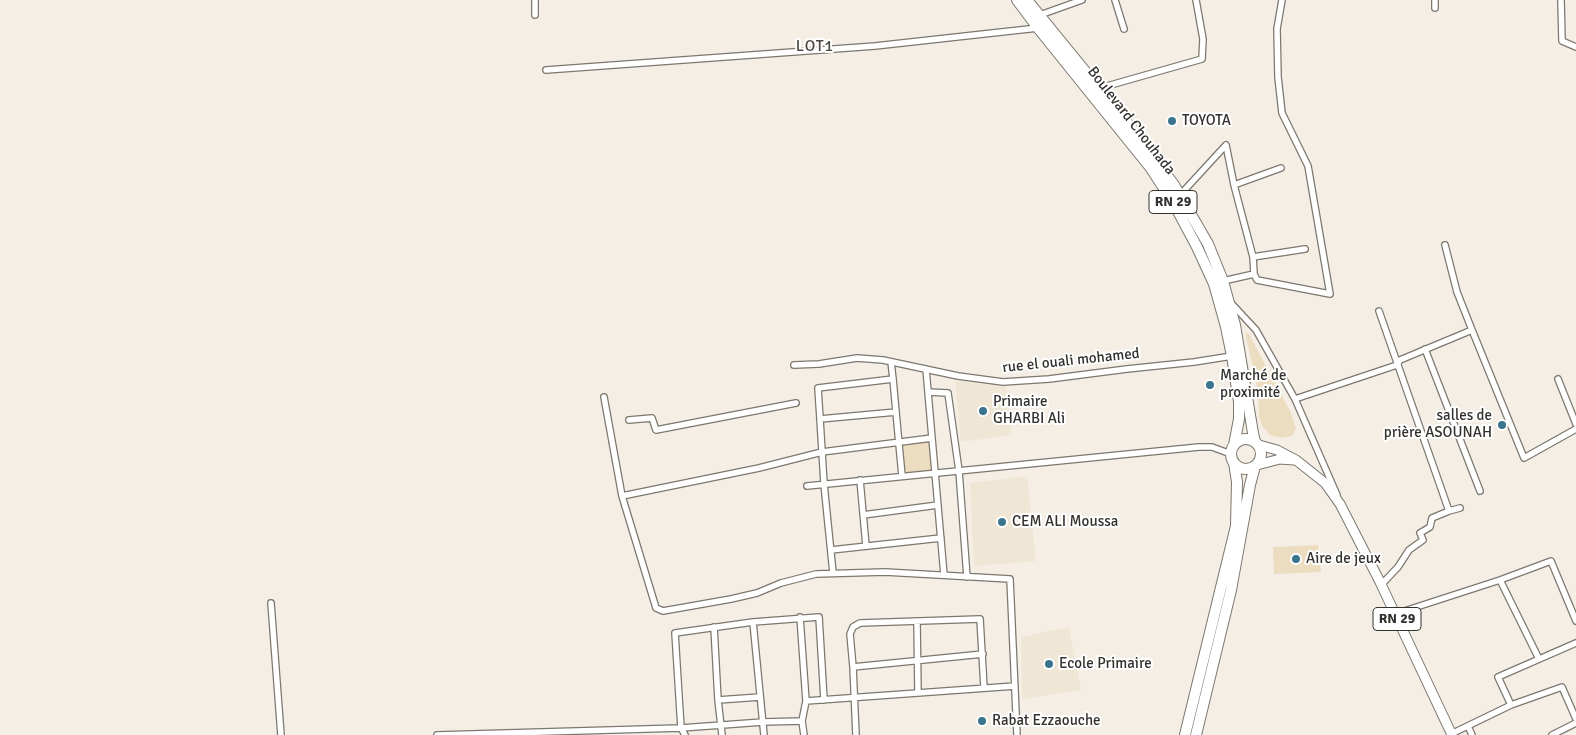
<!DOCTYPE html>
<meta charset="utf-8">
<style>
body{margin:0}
canvas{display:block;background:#f4eee5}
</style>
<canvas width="1576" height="735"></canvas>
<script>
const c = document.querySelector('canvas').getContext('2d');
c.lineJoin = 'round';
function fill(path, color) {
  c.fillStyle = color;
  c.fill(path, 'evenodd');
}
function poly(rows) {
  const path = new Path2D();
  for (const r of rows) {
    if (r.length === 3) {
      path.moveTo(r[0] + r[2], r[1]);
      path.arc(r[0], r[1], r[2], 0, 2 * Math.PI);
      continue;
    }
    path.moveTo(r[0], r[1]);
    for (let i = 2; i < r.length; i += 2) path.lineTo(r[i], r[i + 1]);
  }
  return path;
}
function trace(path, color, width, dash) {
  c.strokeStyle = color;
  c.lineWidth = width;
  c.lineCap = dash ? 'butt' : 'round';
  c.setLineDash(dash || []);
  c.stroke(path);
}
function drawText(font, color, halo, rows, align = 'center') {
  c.font = font + ' Signika,sans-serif';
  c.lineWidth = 4;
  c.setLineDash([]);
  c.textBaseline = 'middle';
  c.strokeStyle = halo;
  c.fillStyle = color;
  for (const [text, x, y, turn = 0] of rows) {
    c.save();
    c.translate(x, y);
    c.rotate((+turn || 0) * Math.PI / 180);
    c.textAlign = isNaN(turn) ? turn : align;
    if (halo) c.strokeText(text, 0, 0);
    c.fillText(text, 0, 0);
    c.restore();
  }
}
const built = poly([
 [955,381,1006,386,1012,435,961,442],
 [1027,476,1036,561,974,566,970,483],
 [1069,627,1081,690,1022,699,1021,637]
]);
const green = poly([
 [1245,332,1249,334,1291,413,1296,428,1292,436,1282,438,1270,435,1262,426,1259,416,1258,391],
 [930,440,932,471,903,474,901,445],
 [1318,545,1321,572,1274,574,1273,547]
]);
const minor = poly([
 [535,0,535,15],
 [1115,0,1124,29],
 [1435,0,1435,8],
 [1561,0,1562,41,1576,47],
 [1037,16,1082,0],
 [546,70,875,46,1038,28],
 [1100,88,1202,59,1203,39,1196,0],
 [1180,195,1226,145,1234,185],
 [1445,245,1457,292,1472,330],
 [1253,257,1305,249],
 [1254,274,1253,257,1234,185,1281,168],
 [1223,281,1254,274,1257,280,1330,294,1308,166,1282,113,1278,77,1277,29,1282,0],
 [1231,303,1256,330,1295,399,1337,495],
 [1379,311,1449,511],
 [1425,349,1480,491],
 [891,362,893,379],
 [794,365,819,364,857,358,883,360,958,376,1003,382,1049,379,1127,369,1194,362,1232,356],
 [926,369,928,392],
 [1558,379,1576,424],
 [604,397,622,496,656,608,663,611,731,599,757,593,781,583,816,574,885,572,1010,579,1017,735],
 [1295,399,1397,365,1400,360,1472,330,1524,458,1576,429],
 [820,419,818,388,893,379,896,412],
 [629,420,652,418,656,430,796,403],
 [932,438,928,392,948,393,959,471,967,577],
 [860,480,866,546],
 [807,486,1199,447,1212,447,1231,454],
 [622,496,759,468,822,452,932,438,944,575],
 [863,515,938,505],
 [831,550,941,538],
 [833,573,824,484,820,419,896,412,902,476],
 [1500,580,1539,659],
 [1381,585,1398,567,1409,550,1423,540,1420,533,1430,527,1432,518,1449,511,1460,508],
 [271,603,281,735],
 [1395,614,1500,580,1551,561,1576,621],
 [800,617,806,701,802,721,804,735],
 [917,621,918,693],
 [753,622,764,735],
 [714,627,718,700,722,735],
 [853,667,850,634,853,627,860,623,980,619,984,688],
 [718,700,760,697],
 [806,701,1015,686],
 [1511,705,1562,687,1576,719],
 [1468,726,1472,735],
 [1451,734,1511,705,1498,677,1576,643],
 [437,735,681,728,763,722,802,721],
 [685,735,681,728,675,633,753,622,819,617,824,700],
 [856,735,853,667,983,654],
 [1552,735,1576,723]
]);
const primary = poly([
 [1259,445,1277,450,1296,460,1325,483,1340,504,1380,582,1452,735],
 [1257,465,1280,459,1294,460]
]);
const trunk = poly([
 [1017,0,1038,28,1150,167,1173,202,1197,247,1214,284,1226,327,1232,356,1239,402,1239,419,1234,445],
 [1027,0,1137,135,1174,185,1208,244,1223,281,1235,325,1253,433,1255,442],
 [1246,454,15],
 [1185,735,1236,526,1237,482,1234,463],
 [1196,735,1231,590,1250,485,1255,466]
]);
const markers = [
 [1172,121,5,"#3a758d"],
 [1210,385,5,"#3a758d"],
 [983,411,5,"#3a758d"],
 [1502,425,5,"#3a758d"],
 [1002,522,5,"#3a758d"],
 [1296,559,5,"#3a758d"],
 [1049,664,5,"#3a758d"],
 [982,721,5,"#3a758d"]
];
const shields = [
 [1173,202,48],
 [1397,619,48]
];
const shieldNames = [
 ["RN 29",1173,202],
 ["RN 29",1397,619]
];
const streetNames = [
 ["Boulevard Chouhada",1131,121,52],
 ["rue el ouali mohamed",1071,361,-6]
];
const poiNames = [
 ["TOYOTA",1182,121],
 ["Marché de",1220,376],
 ["proximité",1220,393],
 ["Primaire",993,402],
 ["GHARBI Ali",993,419],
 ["salles de",1492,416,"right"],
 ["prière ASOUNAH",1492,433,"right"],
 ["CEM ALI Moussa",1012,522],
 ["Aire de jeux",1306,559],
 ["Ecole Primaire",1059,664],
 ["Rabat Ezzaouche",992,721]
];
const neighbourhoodNames = [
 ["LOT1",815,47]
];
fill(built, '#efe6d5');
fill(green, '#ecdcc0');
trace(minor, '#7c776f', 8);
trace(primary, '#7c776f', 11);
trace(trunk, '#7c776f', 12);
trace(minor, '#fff', 5.5);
trace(primary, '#fff', 9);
trace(trunk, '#fff', 10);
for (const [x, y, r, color] of markers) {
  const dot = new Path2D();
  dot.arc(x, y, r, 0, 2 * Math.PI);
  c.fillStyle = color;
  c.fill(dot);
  trace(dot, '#fff', 2);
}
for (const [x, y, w] of shields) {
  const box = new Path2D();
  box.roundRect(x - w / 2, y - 11.5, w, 23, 4);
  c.fillStyle = '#fff';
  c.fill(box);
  trace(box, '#33312e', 1);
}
drawText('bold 14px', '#33312e', null, shieldNames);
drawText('15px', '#33312e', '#fff', streetNames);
drawText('15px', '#33312e', '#fff', poiNames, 'left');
c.letterSpacing = '1px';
drawText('16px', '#4d4941', '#fff', neighbourhoodNames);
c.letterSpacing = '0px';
</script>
